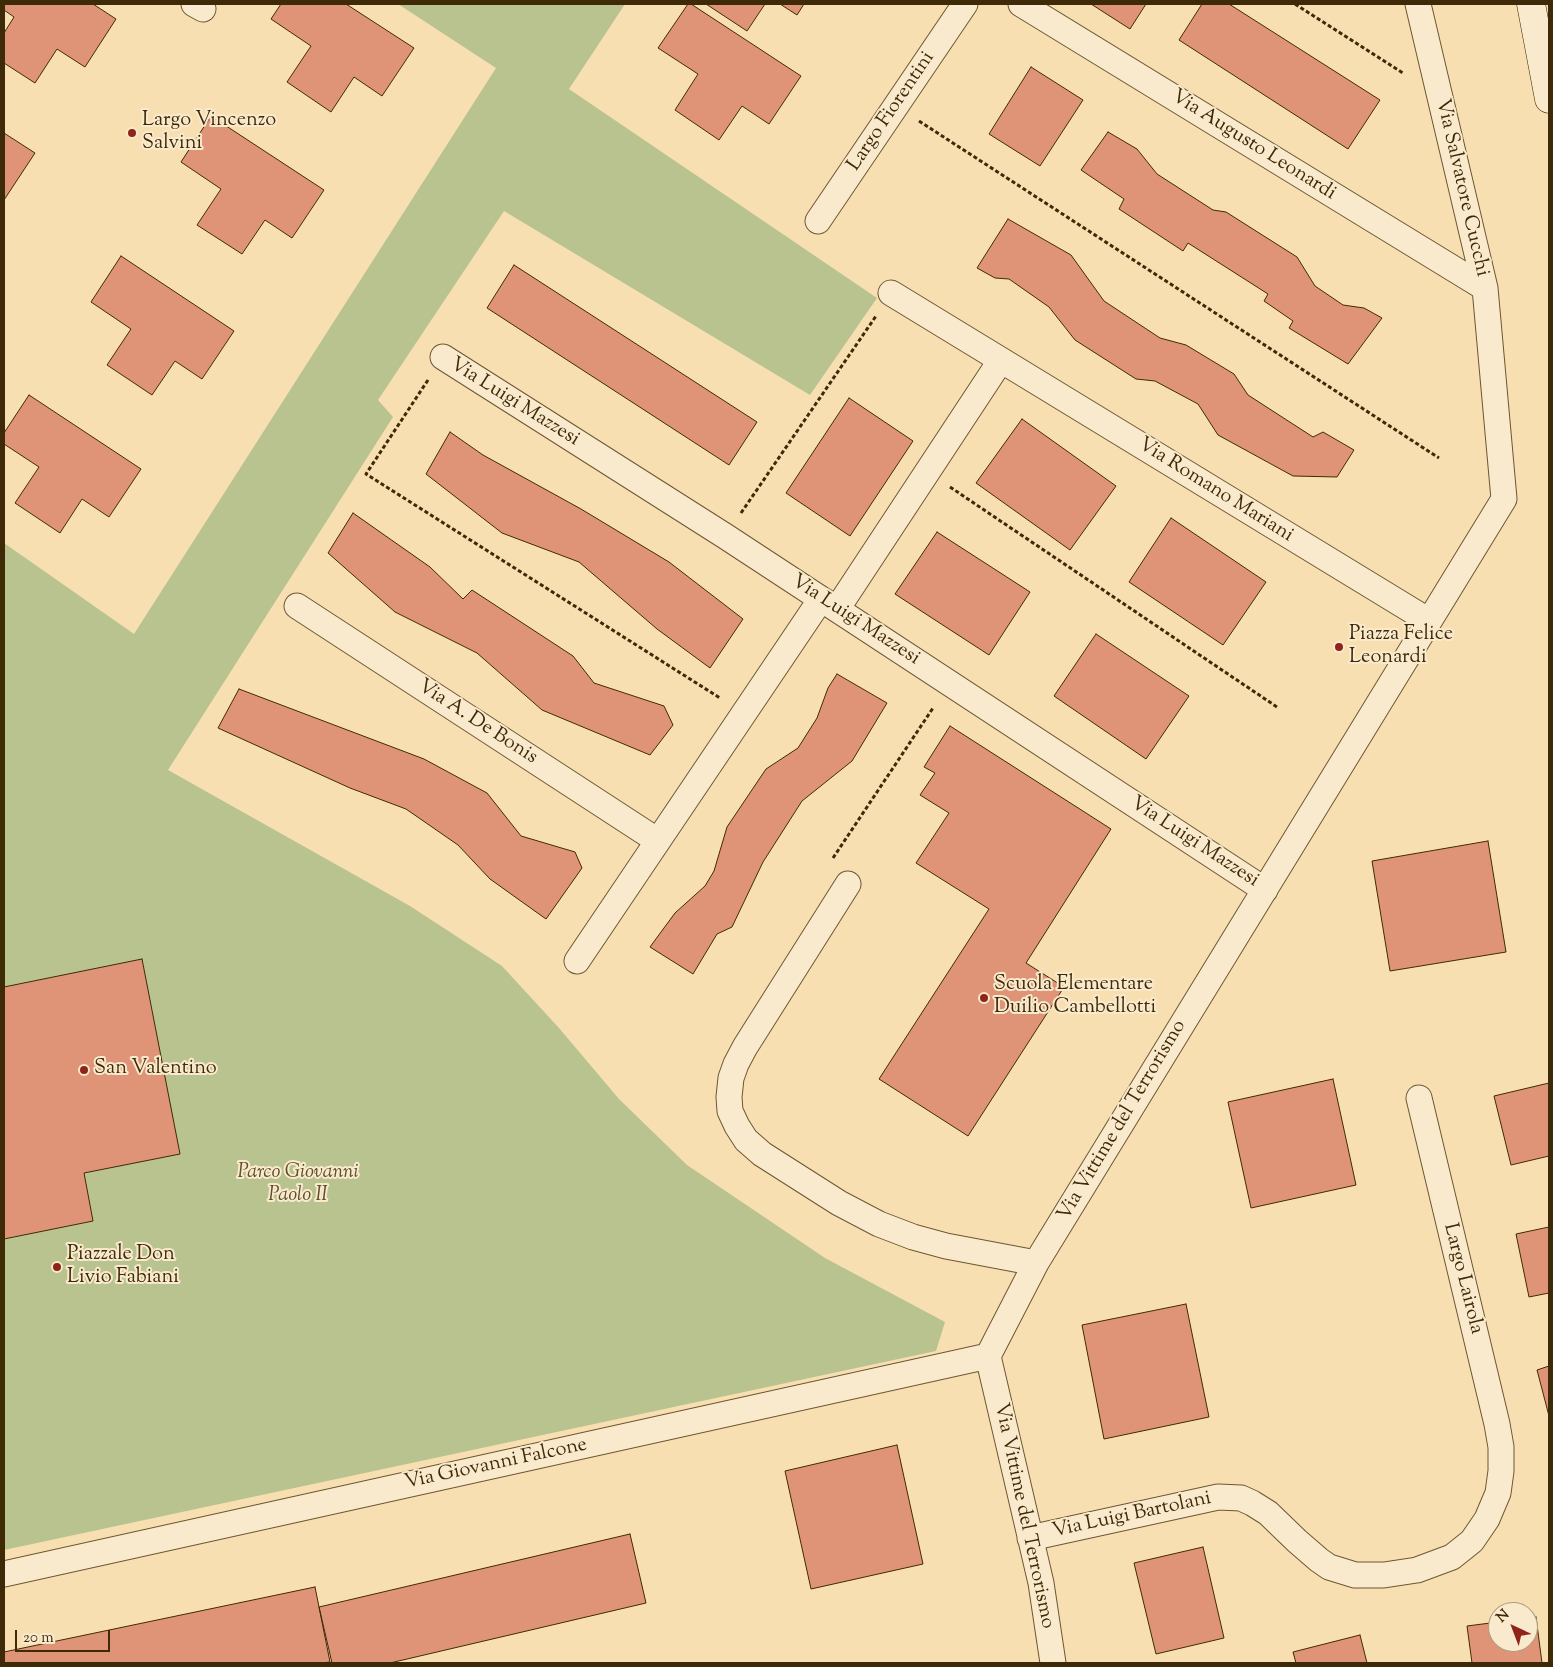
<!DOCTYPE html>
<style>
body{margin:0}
#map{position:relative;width:1553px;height:1667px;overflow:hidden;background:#f8dfb2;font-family:"Sorts Mill Goudy",serif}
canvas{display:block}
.frame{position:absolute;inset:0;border:5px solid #3f2a08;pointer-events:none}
.north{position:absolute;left:1488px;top:1602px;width:50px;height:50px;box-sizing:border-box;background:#faeacd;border:1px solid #af9d7e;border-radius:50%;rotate:317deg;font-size:14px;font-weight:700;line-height:20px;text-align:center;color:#3f2a08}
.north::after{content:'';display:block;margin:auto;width:18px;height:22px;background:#8f2418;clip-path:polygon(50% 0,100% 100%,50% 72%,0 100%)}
.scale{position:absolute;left:15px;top:1630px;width:95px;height:22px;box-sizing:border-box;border:2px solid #3f2a08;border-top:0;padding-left:6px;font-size:15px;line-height:18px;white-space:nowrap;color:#3f2a08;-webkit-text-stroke:4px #faeacd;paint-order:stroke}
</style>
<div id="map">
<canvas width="1553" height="1667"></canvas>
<div class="frame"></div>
<div class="north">N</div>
<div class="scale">20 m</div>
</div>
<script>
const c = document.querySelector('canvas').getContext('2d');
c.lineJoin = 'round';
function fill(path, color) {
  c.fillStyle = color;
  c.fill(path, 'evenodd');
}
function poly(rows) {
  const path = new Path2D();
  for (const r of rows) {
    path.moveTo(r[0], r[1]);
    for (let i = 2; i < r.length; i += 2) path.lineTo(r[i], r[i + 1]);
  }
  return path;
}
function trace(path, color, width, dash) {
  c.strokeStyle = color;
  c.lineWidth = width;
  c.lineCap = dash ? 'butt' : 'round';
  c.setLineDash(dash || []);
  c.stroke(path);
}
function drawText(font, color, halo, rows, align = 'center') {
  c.font = font + ' "Sorts Mill Goudy",serif';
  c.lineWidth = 4;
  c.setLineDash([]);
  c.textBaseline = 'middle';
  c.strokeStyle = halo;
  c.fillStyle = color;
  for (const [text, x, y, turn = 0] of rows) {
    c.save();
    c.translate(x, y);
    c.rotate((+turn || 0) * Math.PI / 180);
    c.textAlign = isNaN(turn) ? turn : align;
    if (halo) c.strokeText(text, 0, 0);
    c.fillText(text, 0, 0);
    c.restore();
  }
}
const green = poly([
 [398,4,625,4,569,89,877,298,810,395,504,211,378,400,393,417,168,770,410,906,502,966,559,1028,619,1099,687,1165,825,1258,945,1322,936,1351,4,1550,4,543,134,634,496,68]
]);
const building = poly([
 [4,4,93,4,116,19,85,67,57,49,35,83,4,63,4,33,14,17,4,10,4,4],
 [281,4,346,4,414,48,382,96,354,77,331,112,287,82,311,46,271,19,281,4],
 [688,4,691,4,801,76,769,124,742,106,719,140,675,110,698,74,658,48,688,4],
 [706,4,765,4,747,31,706,4],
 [780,4,804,4,797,15,780,4],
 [1091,4,1146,4,1130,29,1091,4],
 [1202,4,1229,4,1380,100,1348,149,1179,40,1202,4],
 [1031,67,1083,100,1040,166,989,134,1031,67],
 [211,116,324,190,292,238,265,220,242,254,197,225,221,189,181,162,211,116],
 [1108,132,1137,149,1157,174,1213,210,1226,212,1297,257,1315,286,1343,305,1364,308,1382,318,1348,364,1289,328,1293,321,1264,301,1268,294,1188,243,1183,251,1119,209,1124,199,1081,170,1108,132],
 [4,133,35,153,4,200,4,133],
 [1008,219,1071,255,1104,301,1160,338,1186,345,1234,374,1248,395,1313,437,1323,432,1354,450,1337,477,1293,476,1218,435,1198,404,1155,381,1136,379,1075,340,1049,307,1009,279,995,278,977,268,1008,219],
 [121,256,234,331,202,379,175,361,152,395,107,365,131,329,91,302,121,256],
 [514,265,757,422,729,465,487,308,514,265],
 [29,395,141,469,109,517,82,499,60,533,15,503,39,467,4,444,4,433,29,395],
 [849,398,913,441,850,536,786,493,849,398],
 [1022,419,1116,486,1070,550,976,483,1022,419],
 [450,432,483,455,581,509,669,562,743,619,710,668,657,629,579,562,502,533,426,474,450,432],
 [353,513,430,567,463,599,472,590,573,656,594,683,664,706,673,725,650,755,542,710,477,653,395,612,328,553,353,513],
 [1171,518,1266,582,1223,645,1129,582,1171,518],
 [937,532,1030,592,989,655,895,594,937,532],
 [1096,634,1189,696,1146,759,1054,696,1096,634],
 [837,674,887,703,852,761,802,801,763,862,732,927,717,934,693,974,650,947,675,913,705,886,714,871,727,827,766,769,798,748,817,718,828,688,837,674],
 [239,689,424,759,487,793,521,836,575,852,582,868,546,919,490,879,458,845,406,809,350,788,218,728,239,689],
 [950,726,1111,829,1026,963,1064,987,968,1136,879,1079,989,909,916,863,949,813,920,795,935,773,924,767,950,726],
 [1488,841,1506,952,1390,971,1372,861,1488,841],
 [142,959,180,1154,84,1173,93,1221,4,1239,4,987,142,959],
 [1333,1079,1356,1185,1251,1208,1228,1102,1333,1079],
 [1549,1083,1549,1156,1511,1165,1494,1096,1549,1083],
 [1549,1227,1549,1293,1529,1297,1516,1234,1549,1227],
 [1186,1304,1209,1417,1104,1439,1082,1325,1186,1304],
 [1549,1366,1549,1416,1537,1370,1549,1366],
 [897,1445,923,1564,811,1589,785,1471,897,1445],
 [630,1534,646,1603,390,1663,332,1663,319,1607,630,1534],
 [1203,1547,1224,1638,1156,1654,1134,1563,1203,1547],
 [315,1587,330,1662,322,1663,4,1663,4,1652,315,1587],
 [1536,1617,1542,1663,1472,1663,1467,1626,1498,1622,1498,1642,1528,1642,1528,1618,1536,1617],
 [1360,1635,1367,1663,1296,1663,1293,1652,1360,1635]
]);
const path = poly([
 [1295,4,1403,73],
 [919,121,1439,458],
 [428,380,366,474,720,698],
 [950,487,1277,707],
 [741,513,876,316],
 [833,858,933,708]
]);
const street = poly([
 [194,4,203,9],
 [1021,4,1485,288],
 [818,221,965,4],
 [891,293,1429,621],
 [443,357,725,536,1265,890],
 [297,606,658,841],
 [837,609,1001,360],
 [848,884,745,1047,736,1064,731,1078,729,1097,730,1111,737,1126,746,1140,762,1154,839,1203,879,1224,913,1237,946,1246,1036,1263],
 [577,961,821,599],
 [1030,1538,1218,1497,1241,1498,1252,1503,1268,1513,1297,1541,1319,1560,1329,1567,1355,1575,1384,1575,1417,1570,1452,1557,1472,1541,1487,1519,1498,1493,1501,1471,1501,1447,1497,1424,1419,1098],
 [4,1574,988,1356],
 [1053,1663,1041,1583,988,1356,1036,1263,1504,499,1485,288,1418,4]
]);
const secondary = poly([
 [1531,4,1549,99]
]);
const markers = [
 [132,133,5,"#8f2418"],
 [1339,647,5,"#8f2418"],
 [984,998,5,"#8f2418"],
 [84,1070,5,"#8f2418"],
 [57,1267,5,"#8f2418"]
];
const streetNames = [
 ["Largo Fiorentini",892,112,-56],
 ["Via Augusto Leonardi",1253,146,32],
 ["Via Salvatore Cucchi",1461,188,77],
 ["Via Luigi Mazzesi",514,403,32],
 ["Via Romano Mariani",1215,491,32],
 ["Via Luigi Mazzesi",855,621,33],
 ["Via A. De Bonis",477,723,33],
 ["Via Luigi Mazzesi",1194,843,33],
 ["Via Vittime del Terrorismo",1123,1121,-59],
 ["Largo Lairola",1462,1279,76],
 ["Via Giovanni Falcone",496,1465,-12],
 ["Via Vittime del Terrorismo",1023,1516,78],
 ["Via Luigi Bartolani",1132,1516,-12]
];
const poiNames = [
 ["Largo Vincenzo",142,122],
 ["Salvini",142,145],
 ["Piazza Felice",1349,636],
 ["Leonardi",1349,659],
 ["Scuola Elementare",994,986],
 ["Duilio Cambellotti",994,1009],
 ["San Valentino",94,1070],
 ["Piazzale Don",67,1256],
 ["Livio Fabiani",67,1279]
];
const parkNames = [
 ["Parco Giovanni",298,1174],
 ["Paolo II",298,1197]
];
fill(green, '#b8c390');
fill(building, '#df9377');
trace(building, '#3f2a08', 1);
trace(street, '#6d5732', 27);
trace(secondary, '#3f2a08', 29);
trace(path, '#3f2a08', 3, [4, 2.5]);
trace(street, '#faeacd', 25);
trace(secondary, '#faeacd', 28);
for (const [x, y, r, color] of markers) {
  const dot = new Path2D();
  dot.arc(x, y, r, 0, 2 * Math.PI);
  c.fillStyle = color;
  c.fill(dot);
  trace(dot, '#faeacd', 2);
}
drawText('20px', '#3f2a08', '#faeacd', streetNames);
drawText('20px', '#3f2a08', '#faeacd', poiNames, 'left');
drawText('italic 20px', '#5d502a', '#faeacd', parkNames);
</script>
